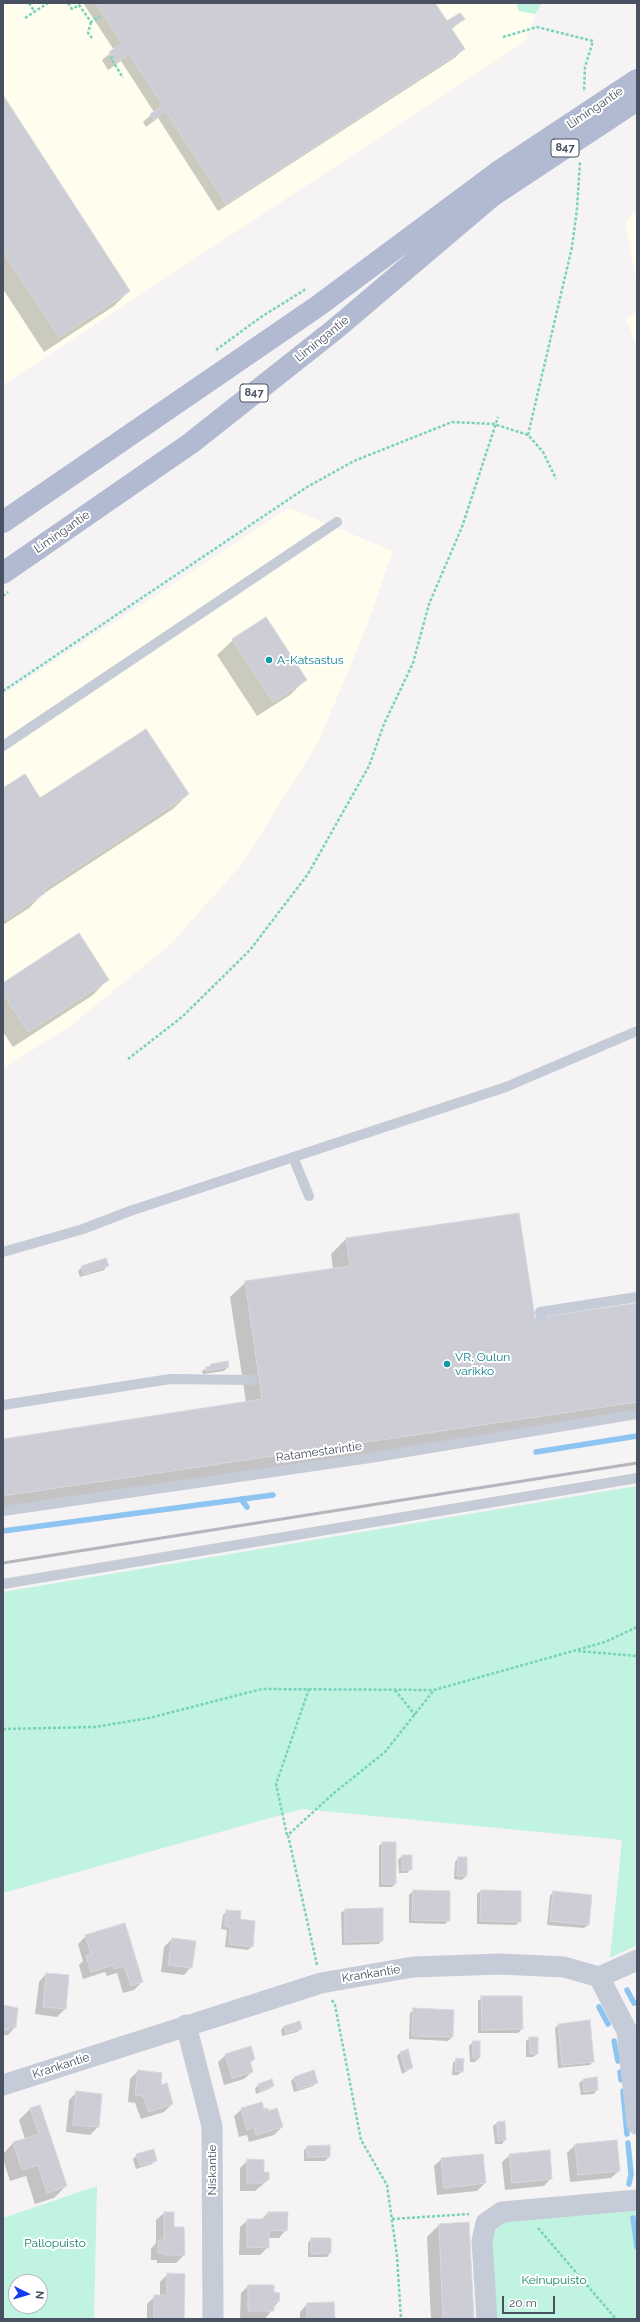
<!DOCTYPE html>
<style>
body{margin:0}
#map{position:relative;width:640px;height:2322px;overflow:hidden;background:#f5f3f3;font-family:Raleway,sans-serif}
canvas{display:block}
.frame{position:absolute;inset:0;border:4px solid #495062;pointer-events:none}
.north{position:absolute;left:8px;top:2274px;width:40px;height:40px;box-sizing:border-box;background:#fff;border:1px solid #b6b9c0;border-radius:50%;rotate:95deg;font-size:11px;font-weight:700;line-height:16px;text-align:center;color:#495062}
.north::after{content:'';display:block;margin:auto;width:14px;height:18px;background:#123cf0;clip-path:polygon(50% 0,100% 100%,50% 72%,0 100%)}
.scale{position:absolute;left:502px;top:2296px;width:53px;height:18px;box-sizing:border-box;border:2px solid #495062;border-top:0;padding-left:5px;font-size:12px;line-height:14px;white-space:nowrap;color:#495062;-webkit-text-stroke:3px #fff;paint-order:stroke}
</style>
<div id="map">
<canvas width="640" height="2322"></canvas>
<div class="frame"></div>
<div class="north">N</div>
<div class="scale">20 m</div>
</div>
<script>
const c = document.querySelector('canvas').getContext('2d');
c.lineJoin = 'round';
function fill(path, color) {
  c.fillStyle = color;
  c.fill(path, 'evenodd');
}
function poly(rows) {
  const path = new Path2D();
  for (const r of rows) {
    path.moveTo(r[0], r[1]);
    for (let i = 2; i < r.length; i += 2) path.lineTo(r[i], r[i + 1]);
  }
  return path;
}
function trace(path, color, width, dash) {
  c.strokeStyle = color;
  c.lineWidth = width;
  c.lineCap = dash ? 'butt' : 'round';
  c.setLineDash(dash || []);
  c.stroke(path);
}
function drawText(font, color, halo, rows, align = 'center') {
  c.font = font + ' Raleway,sans-serif';
  c.lineWidth = 4;
  c.setLineDash([]);
  c.textBaseline = 'middle';
  c.strokeStyle = halo;
  c.fillStyle = color;
  for (const [text, x, y, turn = 0] of rows) {
    c.save();
    c.translate(x, y);
    c.rotate((+turn || 0) * Math.PI / 180);
    c.textAlign = isNaN(turn) ? turn : align;
    if (halo) c.strokeText(text, 0, 0);
    c.fillText(text, 0, 0);
    c.restore();
  }
}
const commercial = poly([
 [3,3,539,3,526,41,3,385],
 [637,211,637,284,625,222],
 [637,312,637,348,626,318],
 [289,508,393,551,366,628,319,741,242,864,172,943,73,1024,3,1069,3,695]
]);
const green = poly([
 [516,3,542,3,535,14,519,11],
 [637,1486,637,1945,610,1958,622,1840,302,1809,3,1893,3,1592],
 [97,2186,94,2319,3,2319,3,2218],
 [16,2282,40,2282,40,2306,16,2306],
 [631,2209,637,2212,637,2319,496,2319,491,2243,493,2234,505,2219]
]);
const shadow = poly([
 [83,3,434,3,447,23,463,19,451,30,463,49,456,57,218,211,158,118,146,127,143,122,154,112,121,61,108,70,102,60,114,50],
 [3,97,129,291,114,306,44,352,3,289],
 [265,619,305,680,290,695,257,716,217,655,233,640],
 [3,789,40,799,188,794,173,809,43,894,29,908,3,925],
 [108,979,93,995,13,1047,3,1032,3,985],
 [346,1239,534,1319,637,1304,637,1415,3,1509,3,1440,246,1402,230,1297,246,1282,333,1269,331,1254],
 [107,1266,104,1270,80,1277,78,1271,82,1267],
 [211,1365,228,1367,224,1371,203,1374,202,1371],
 [382,1843,395,1884,392,1887,379,1887,379,1846],
 [402,1856,411,1869,407,1873,399,1873,398,1860],
 [458,1858,466,1876,462,1880,454,1879,455,1862],
 [413,1891,449,1920,445,1924,409,1923,409,1895],
 [481,1891,520,1921,516,1925,477,1924,477,1894],
 [553,1892,588,1925,584,1928,547,1925,550,1896],
 [345,1910,382,1940,379,1944,342,1945,341,1913],
 [227,1911,239,1920,252,1946,248,1950,225,1947,227,1930,221,1929,223,1915],
 [124,1924,142,1982,134,1990,123,1993,117,1973,107,1976,105,1972,83,1979,79,1965,83,1961,78,1944,86,1936],
 [172,1939,191,1967,184,1975,161,1972,164,1947],
 [46,1974,65,2009,57,2017,35,2014,39,1982],
 [482,1997,522,2029,518,2033,478,2033,478,2001],
 [3,2007,17,2009,15,2027,8,2035,3,2035],
 [414,2009,453,2011,452,2037,448,2041,409,2039,410,2013],
 [558,2025,593,2061,590,2065,558,2068,555,2028],
 [284,2026,301,2029,297,2032,282,2036,281,2030],
 [530,2038,537,2054,533,2057,526,2057,526,2041],
 [473,2042,479,2058,475,2062,470,2062,469,2046],
 [401,2052,412,2068,402,2074,397,2056],
 [226,2055,254,2059,250,2064,252,2072,244,2079,224,2085,218,2062],
 [457,2059,462,2071,458,2075,452,2075,453,2063],
 [138,2071,160,2087,172,2104,164,2112,141,2119,135,2103,128,2102,130,2079],
 [295,2077,317,2083,313,2086,294,2092,291,2081],
 [583,2080,597,2090,594,2094,581,2095,579,2083],
 [258,2085,273,2086,269,2089,256,2094,255,2089],
 [76,2093,98,2127,90,2135,66,2132,69,2100],
 [30,2109,66,2186,54,2198,35,2204,26,2176,10,2181,3,2159,3,2154,13,2143,25,2139,19,2120],
 [242,2109,264,2110,282,2127,274,2135,249,2142,247,2135,239,2137,234,2116],
 [504,2122,505,2140,502,2144,495,2144,493,2126,497,2123],
 [575,2145,619,2171,611,2178,570,2182,567,2153],
 [307,2147,329,2157,325,2161,304,2161,304,2150],
 [137,2155,156,2160,152,2164,136,2169,133,2159],
 [510,2155,551,2178,544,2186,505,2190,502,2162],
 [442,2159,485,2183,477,2191,437,2195,434,2166],
 [248,2160,268,2180,255,2191,240,2191,240,2168],
 [164,2213,173,2228,184,2255,176,2263,157,2263,157,2260,151,2260,151,2249,156,2243,156,2220],
 [268,2213,286,2230,279,2238,268,2238,268,2247,260,2255,239,2255,240,2227,248,2220,261,2220],
 [468,2224,473,2319,431,2319,427,2237,439,2225],
 [311,2239,330,2253,327,2257,308,2257,308,2243],
 [168,2274,183,2319,147,2319,147,2304,155,2296,160,2296,160,2282],
 [248,2286,273,2293,278,2302,265,2319,240,2318,241,2293],
 [307,2304,334,2319,300,2319,300,2312]
]);
const stream = poly([
 [536,1452,637,1436],
 [241,1499,247,1507],
 [3,1531,273,1495],
 [627,1990,634,2003],
 [599,2007,608,2024],
 [614,2041,618,2061],
 [620,2072,621,2080],
 [623,2091,627,2134],
 [628,2143,631,2174,629,2184],
 [633,2218,637,2247]
]);
const building = poly([
 [96,3,435,3,447,21,460,13,465,19,451,28,465,49,226,204,166,111,154,120,150,114,163,106,129,54,116,63,109,52,122,43,96,3],
 [3,95,130,291,59,337,3,251,3,95],
 [266,617,307,680,273,702,232,639,266,617],
 [146,729,189,794,43,890,45,893,5,920,3,917,3,788,25,774,40,798,146,729],
 [79,933,109,980,28,1032,3,994,3,983,79,933],
 [519,1213,535,1318,637,1303,637,1402,3,1496,3,1439,262,1399,245,1281,350,1266,346,1238,519,1213],
 [106,1258,109,1266,84,1274,81,1266,106,1258],
 [228,1361,229,1367,206,1371,206,1367,211,1366,211,1364,228,1361],
 [382,1842,396,1842,396,1884,382,1884,382,1842],
 [402,1855,412,1855,412,1870,402,1870,402,1855],
 [458,1857,467,1857,467,1876,457,1876,458,1857],
 [413,1890,450,1891,450,1921,412,1920,413,1890],
 [481,1890,521,1891,521,1922,480,1921,481,1890],
 [553,1891,592,1895,589,1925,550,1921,553,1891],
 [383,1908,383,1941,345,1942,345,1909,383,1908],
 [226,1910,241,1911,240,1919,255,1921,253,1947,229,1944,230,1927,225,1926,226,1910],
 [125,1923,143,1982,131,1986,124,1966,114,1969,113,1965,91,1972,86,1956,91,1954,85,1935,125,1923],
 [172,1938,196,1941,192,1968,168,1965,172,1938],
 [46,1973,69,1975,66,2009,43,2007,46,1973],
 [481,1996,522,1996,523,2029,482,2030,481,1996],
 [3,2005,18,2008,16,2027,9,2027,9,2030,3,2030,3,2005],
 [413,2008,454,2010,453,2037,412,2036,413,2008],
 [590,2020,594,2062,562,2065,558,2024,590,2020],
 [300,2021,302,2029,286,2033,284,2026,300,2021],
 [529,2037,538,2037,538,2054,530,2054,529,2037],
 [473,2041,480,2041,480,2058,473,2058,473,2041],
 [251,2046,255,2059,250,2061,253,2072,232,2078,225,2054,251,2046],
 [408,2049,413,2068,405,2070,400,2052,408,2049],
 [456,2058,464,2059,463,2072,455,2071,456,2058],
 [138,2070,162,2073,161,2085,167,2083,173,2104,149,2112,143,2096,135,2095,138,2070],
 [314,2070,318,2083,298,2089,294,2077,314,2070],
 [597,2077,598,2090,584,2092,583,2079,597,2077],
 [272,2079,274,2086,260,2091,258,2084,272,2079],
 [76,2091,102,2094,99,2127,73,2125,76,2091],
 [262,2102,264,2109,268,2108,268,2111,277,2108,283,2127,256,2135,254,2127,247,2130,241,2108,262,2102],
 [40,2105,67,2186,47,2193,38,2165,22,2170,13,2142,39,2134,30,2108,40,2105],
 [505,2121,506,2140,498,2141,497,2122,505,2121],
 [617,2140,620,2171,578,2175,575,2144,617,2140],
 [330,2145,330,2157,307,2157,307,2146,330,2145],
 [154,2149,157,2161,140,2166,136,2154,154,2149],
 [550,2150,552,2179,512,2183,509,2154,550,2150],
 [483,2154,486,2183,444,2188,441,2158,483,2154],
 [247,2159,264,2160,264,2172,269,2172,269,2180,264,2180,264,2183,247,2183,247,2159],
 [164,2212,174,2212,174,2227,184,2227,185,2255,164,2255,164,2253,158,2253,158,2240,164,2240,164,2212],
 [268,2212,288,2212,287,2231,269,2230,269,2248,247,2247,247,2219,268,2219,268,2212],
 [469,2222,474,2319,443,2319,439,2224,469,2222],
 [311,2238,331,2238,331,2253,311,2254,311,2238],
 [167,2273,185,2274,184,2319,154,2319,154,2295,167,2295,167,2273],
 [248,2285,274,2285,274,2292,280,2293,279,2302,274,2302,274,2311,248,2311,248,2285],
 [334,2302,335,2319,307,2319,307,2303,334,2302]
]);
const path = poly([
 [29,3,34,11],
 [68,3,72,9,79,5,91,22,100,16],
 [25,18,48,3],
 [91,22,88,33,92,38],
 [503,37,537,27,593,41,585,67,584,92],
 [113,57,111,58,123,78],
 [216,350,261,317,306,289],
 [528,435,572,247,577,209,580,161],
 [3,596,8,592],
 [3,691,307,487,354,461,452,422,494,424,528,435,543,452,556,479],
 [128,1059,182,1017,250,950,308,874,369,766,384,724,413,663,429,604,462,527,498,417],
 [578,1651,637,1656],
 [395,1690,415,1715],
 [3,1729,95,1727,149,1718,262,1689,434,1690,605,1642,637,1627],
 [287,1835,276,1784,309,1689],
 [317,1965,288,1835,334,1793,385,1752,434,1690],
 [332,2000,335,2005,361,2140,387,2185,397,2256,401,2319],
 [392,2219,469,2214],
 [538,2228,616,2319]
]);
const lane = poly([
 [3,746,337,522],
 [293,1157,309,1196],
 [3,1252,83,1229,130,1211,506,1087,637,1031],
 [541,1317,540,1312,637,1297],
 [3,1405,170,1379,252,1380],
 [3,1511,370,1458,637,1414],
 [3,1584,637,1478]
]);
const street = poly([
 [599,1977,637,1960],
 [186,2025,212,2126,213,2319],
 [3,2085,321,1983,413,1967,500,1964,564,1967,599,1977,627,2031,637,2124],
 [487,2319,482,2241,486,2223,502,2212,637,2200]
]);
const primary = poly([
 [3,522,318,306,498,172],
 [3,573,191,443,334,330,492,196]
]);
const rail = poly([
 [3,1563,637,1463]
]);
const primaryBridge = poly([
 [498,172,637,80],
 [492,196,637,100]
]);
const markers = [
 [269,660,4,"#0f9aa8"],
 [447,1364,4,"#0f9aa8"]
];
const shields = [
 [565,148,28],
 [254,393,28]
];
const shieldNames = [
 ["847",565,148],
 ["847",254,393]
];
const streetNames = [
 ["Limingantie",595,108,-34],
 ["Limingantie",322,339,-39],
 ["Limingantie",62,532,-35],
 ["Ratamestarintie",319,1452,-8],
 ["Krankantie",371,1974,-9],
 ["Krankantie",61,2066,-18],
 ["Niskantie",212,2170,-90]
];
const cultureNames = [
 ["A-Katsastus",277,660],
 ["VR, Oulun",455,1357],
 ["varikko",455,1371]
];
const parkNames = [
 ["Pallopuisto",55,2243],
 ["Keinupuisto",554,2280]
];
fill(commercial, '#fefdee');
fill(green, '#c1f3e1');
fill(shadow, '#0003');
trace(stream, '#8cc4f2', 5.5);
fill(building, '#cdced5');
trace(building, '#d7d7de', 1);
trace(path, '#77d3bc', 2.5, [3, 2]);
trace(lane, '#c6cbd8', 10);
trace(street, '#c6cbd8', 21);
trace(primary, '#b2bad2', 22);
trace(rail, '#b5b6bd', 3);
trace(primaryBridge, '#b2bad2', 22);
for (const [x, y, r, color] of markers) {
  const dot = new Path2D();
  dot.arc(x, y, r, 0, 2 * Math.PI);
  c.fillStyle = color;
  c.fill(dot);
  trace(dot, '#fff', 1.5);
}
for (const [x, y, w] of shields) {
  const box = new Path2D();
  box.roundRect(x - w / 2, y - 9, w, 18, 3);
  c.fillStyle = '#fff';
  c.fill(box);
  trace(box, '#495062', 1);
}
drawText('bold 11px', '#495062', null, shieldNames);
drawText('12px', '#495062', '#fff', streetNames);
drawText('12px', '#0d838f', '#fff', cultureNames, 'left');
drawText('12px', '#138467', '#fff', parkNames);
</script>
